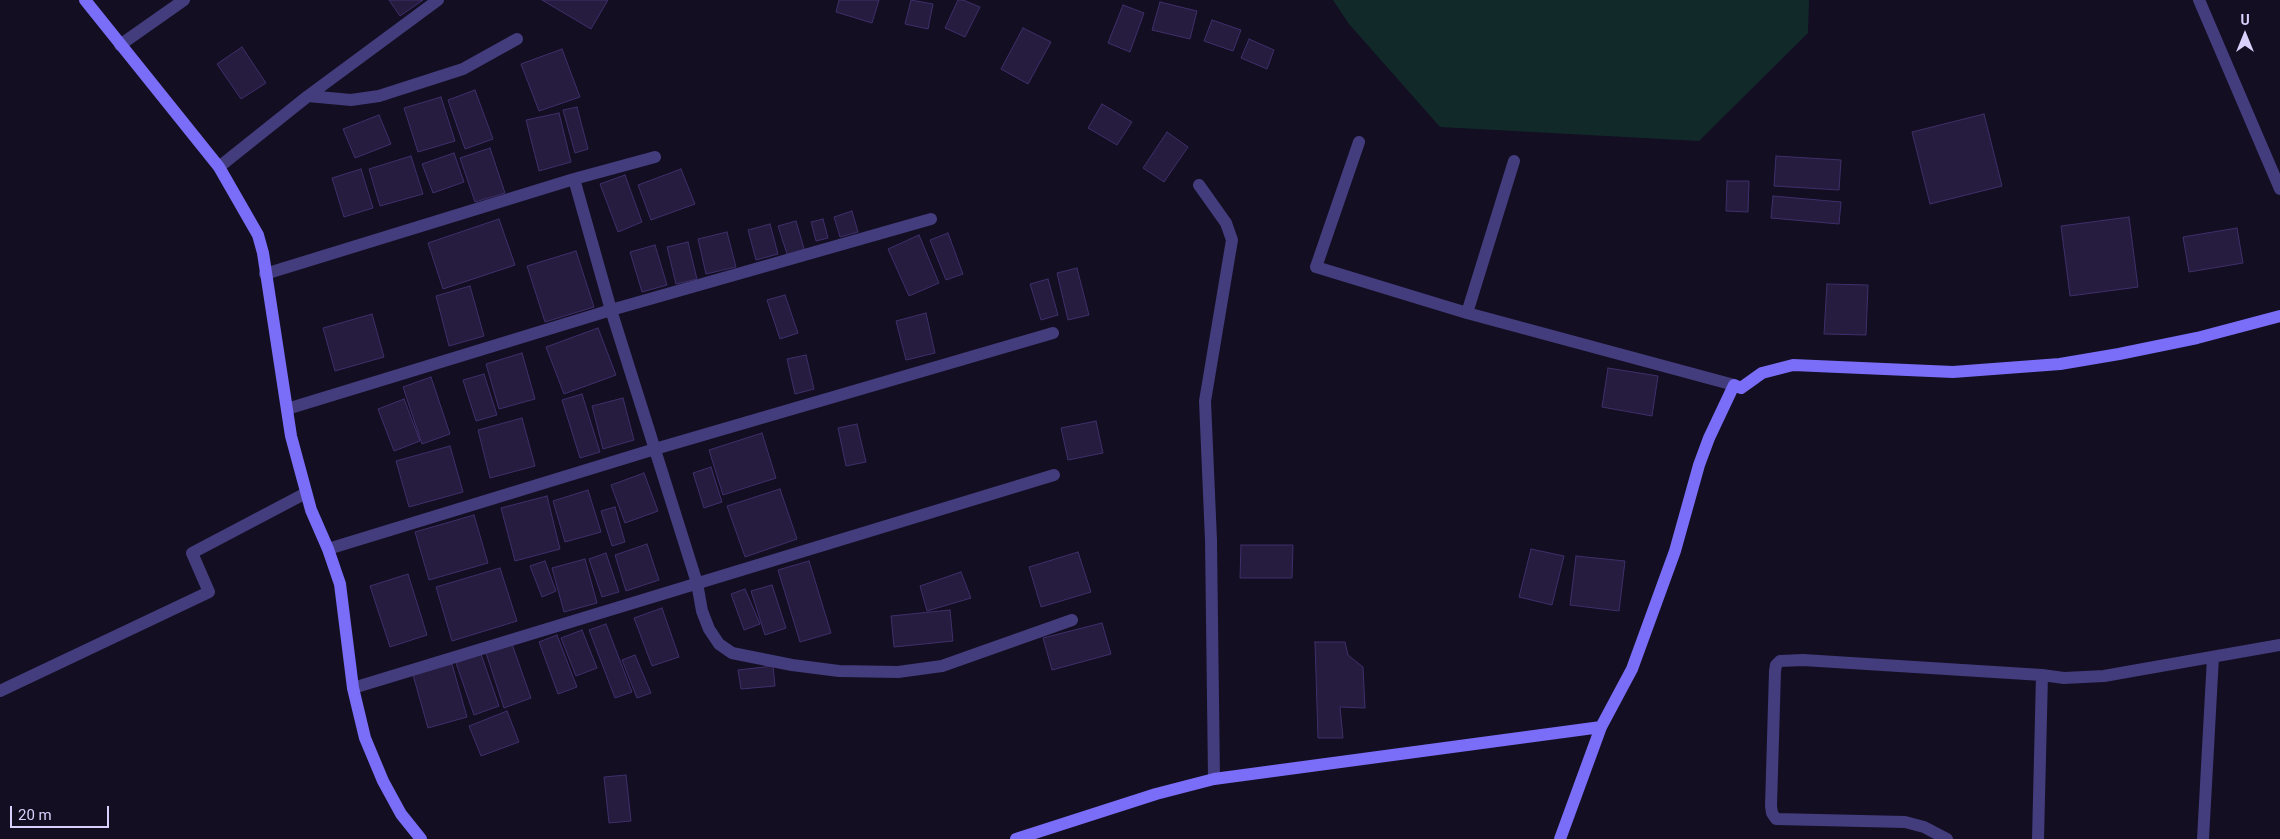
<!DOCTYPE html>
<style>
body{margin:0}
#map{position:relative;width:2280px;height:839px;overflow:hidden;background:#130e21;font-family:Roboto,sans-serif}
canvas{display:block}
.north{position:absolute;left:2220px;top:10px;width:50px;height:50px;-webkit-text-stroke:4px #130e21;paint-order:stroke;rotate:0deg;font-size:14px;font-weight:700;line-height:20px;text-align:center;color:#d9d1fc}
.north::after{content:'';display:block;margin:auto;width:18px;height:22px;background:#d9d1fc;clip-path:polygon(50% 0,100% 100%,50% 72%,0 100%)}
.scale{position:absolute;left:10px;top:806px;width:99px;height:22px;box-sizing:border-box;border:2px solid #d9d1fc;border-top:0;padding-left:6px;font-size:15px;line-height:18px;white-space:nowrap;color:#d9d1fc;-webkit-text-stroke:4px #130e21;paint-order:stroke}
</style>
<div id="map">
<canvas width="2280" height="839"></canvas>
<div class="north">U</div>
<div class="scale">20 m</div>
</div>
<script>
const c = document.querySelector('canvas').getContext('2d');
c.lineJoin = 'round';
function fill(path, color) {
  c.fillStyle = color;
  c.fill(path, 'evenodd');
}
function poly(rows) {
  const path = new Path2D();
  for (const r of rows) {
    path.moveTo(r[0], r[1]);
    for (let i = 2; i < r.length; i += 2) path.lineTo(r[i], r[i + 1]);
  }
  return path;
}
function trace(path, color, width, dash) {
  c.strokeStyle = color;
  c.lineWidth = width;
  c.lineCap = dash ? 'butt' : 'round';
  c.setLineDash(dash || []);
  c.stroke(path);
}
const green = poly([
 [1333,0,1809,0,1808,33,1699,141,1440,127,1349,24]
]);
const building = poly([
 [389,0,423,0,400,16,389,0],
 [542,0,608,0,591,29,542,0],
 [839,0,879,0,872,23,836,12,839,0],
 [911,0,933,4,928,29,905,24,911,0],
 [958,0,963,0,980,7,965,37,945,28,958,0],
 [1160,2,1197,11,1190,39,1152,30,1160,2],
 [1123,5,1144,13,1130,52,1108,43,1123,5],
 [1212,20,1241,30,1233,51,1204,41,1212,20],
 [1023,28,1051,42,1028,84,1001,69,1023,28],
 [1249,39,1274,50,1267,69,1241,58,1249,39],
 [242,47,266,83,241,99,217,64,242,47],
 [562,49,580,97,539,111,521,64,562,49],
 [475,90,493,139,465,149,448,100,475,90],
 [441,97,455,141,418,152,404,108,441,97],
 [1102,104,1132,122,1117,145,1088,128,1102,104],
 [577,107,588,149,575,153,563,110,577,107],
 [559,113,571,162,539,171,526,120,559,113],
 [1984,114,2002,186,1930,204,1912,132,1984,114],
 [379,115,391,144,355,158,343,129,379,115],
 [1167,132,1188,147,1164,182,1143,168,1167,132],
 [490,148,505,193,475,202,460,158,490,148],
 [454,153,464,182,433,193,422,164,454,153],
 [411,156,423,194,380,206,369,169,411,156],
 [1776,156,1841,160,1839,190,1774,186,1776,156],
 [361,169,373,208,344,217,332,178,361,169],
 [681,169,695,204,651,220,638,185,681,169],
 [625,175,642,222,618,232,600,184,625,175],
 [1727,181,1749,181,1748,212,1726,211,1727,181],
 [1773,196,1841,202,1839,224,1771,218,1773,196],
 [852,211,858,232,840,237,834,217,852,211],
 [2129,217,2138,287,2070,296,2061,226,2129,217],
 [499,219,515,265,443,289,428,243,499,219],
 [823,219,828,238,816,241,811,222,823,219],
 [796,221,805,252,788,257,778,226,796,221],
 [770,224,778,254,756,260,748,230,770,224],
 [2237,228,2243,263,2189,272,2183,237,2237,228],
 [727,232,736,267,706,274,698,239,727,232],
 [948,233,963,274,946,280,930,240,948,233],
 [919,235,939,283,909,296,888,249,919,235],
 [688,242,697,279,676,284,667,247,688,242],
 [655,245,667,285,642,292,630,252,655,245],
 [576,251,594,307,545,322,527,266,576,251],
 [1077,268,1089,315,1068,320,1057,273,1077,268],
 [1048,279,1058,315,1041,320,1030,284,1048,279],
 [1827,284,1868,285,1866,335,1824,334,1827,284],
 [470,286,484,336,449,346,436,296,470,286],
 [785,295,798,333,780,339,767,300,785,295],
 [926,313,935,353,906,360,896,321,926,313],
 [372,314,384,357,335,371,323,328,372,314],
 [598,328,616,375,564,394,546,347,598,328],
 [522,353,535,399,499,409,486,364,522,353],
 [806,355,814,389,795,394,787,359,806,355],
 [1608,368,1658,376,1652,416,1602,407,1608,368],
 [484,374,497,415,476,421,463,380,484,374],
 [431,377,450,434,422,444,403,387,431,377],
 [582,394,600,452,580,458,562,400,582,394],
 [623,398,634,440,603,449,592,406,623,398],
 [404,399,420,441,394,451,378,409,404,399],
 [522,418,535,466,490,478,478,430,522,418],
 [1096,421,1103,453,1068,460,1061,428,1096,421],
 [857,424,866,462,846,466,838,428,857,424],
 [762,433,776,478,723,495,709,450,762,433],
 [450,446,463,492,409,507,396,461,450,446],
 [711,467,722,502,704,508,693,473,711,467],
 [644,473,658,511,625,523,611,485,644,473],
 [780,489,797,539,745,557,727,506,780,489],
 [588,490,601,532,565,542,553,501,588,490],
 [547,496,560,549,515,561,501,508,547,496],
 [615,507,625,542,612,546,601,511,615,507],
 [474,515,488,563,429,580,415,532,474,515],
 [647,544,659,580,626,591,615,555,647,544],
 [1241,545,1293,545,1292,578,1240,578,1241,545],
 [1531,549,1564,556,1552,605,1519,597,1531,549],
 [1078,552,1091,592,1041,607,1029,567,1078,552],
 [606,553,619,592,602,597,589,559,606,553],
 [1576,556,1625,561,1619,611,1570,605,1576,556],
 [585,559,597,603,564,612,552,568,585,559],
 [545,561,556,591,542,597,530,566,545,561],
 [809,561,831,633,800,642,778,570,809,561],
 [500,568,517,621,452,641,436,587,500,568],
 [961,572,971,598,927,611,920,586,961,572],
 [408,574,427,635,390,647,370,586,408,574],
 [772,585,786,628,765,635,751,591,772,585],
 [745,589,760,624,744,630,731,594,745,589],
 [662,608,679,657,652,666,634,618,662,608],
 [950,610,953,641,894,647,891,616,950,610],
 [1102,623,1111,654,1052,670,1043,638,1102,623],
 [606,624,632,692,615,698,589,630,606,624],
 [582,630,597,668,576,676,561,638,582,630],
 [557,635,577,687,558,694,539,642,557,635],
 [1315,642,1345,642,1348,655,1363,667,1365,708,1340,707,1343,738,1318,738,1315,642],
 [512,644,531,698,504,708,486,653,512,644],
 [481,654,499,706,474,715,456,663,481,654],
 [635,655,651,693,637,698,622,660,635,655],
 [452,664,467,717,428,728,413,675,452,664],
 [773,666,775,686,741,689,738,670,773,666],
 [507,711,519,742,481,756,469,726,507,711],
 [626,775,631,821,609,823,604,777,626,775]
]);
const street = poly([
 [2199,0,2280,189],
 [120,45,184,0],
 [308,96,351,100,379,96,463,69,517,39],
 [1359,142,1316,267,1467,313,1734,385],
 [219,167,308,96,438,0],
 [574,179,611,310,697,583,702,611,709,629,719,644,732,653,792,665,839,671,898,672,942,666,1072,620],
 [1199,185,1226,223,1232,240,1205,401,1211,540,1214,779],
 [265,274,574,179,655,157],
 [1467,313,1514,161],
 [287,409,611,310,931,219],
 [328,549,655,449,1053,333],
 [353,688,1054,475],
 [0,691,209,592,192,553,306,493],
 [1947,839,1924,827,1905,822,1776,819,1772,813,1771,806,1775,671,1776,665,1780,661,1803,660,2042,675,2064,678,2104,676,2280,645],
 [2038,839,2042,675],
 [2203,839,2213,657]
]);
const secondary = poly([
 [85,0,219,167,258,235,263,253,291,436,311,510,328,549,340,584,353,688,365,738,383,781,401,814,421,839],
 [1016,839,1156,794,1214,779,1601,727],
 [1560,839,1601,727,1632,669,1675,551,1699,465,1709,438,1734,385,1741,388,1762,373,1793,365,1953,372,2060,364,2119,354,2197,338,2280,316]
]);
fill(green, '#12292a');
fill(building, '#261c40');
trace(building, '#3f2f6b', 1);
trace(street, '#433c7d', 12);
trace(secondary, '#7a6df7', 12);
</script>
